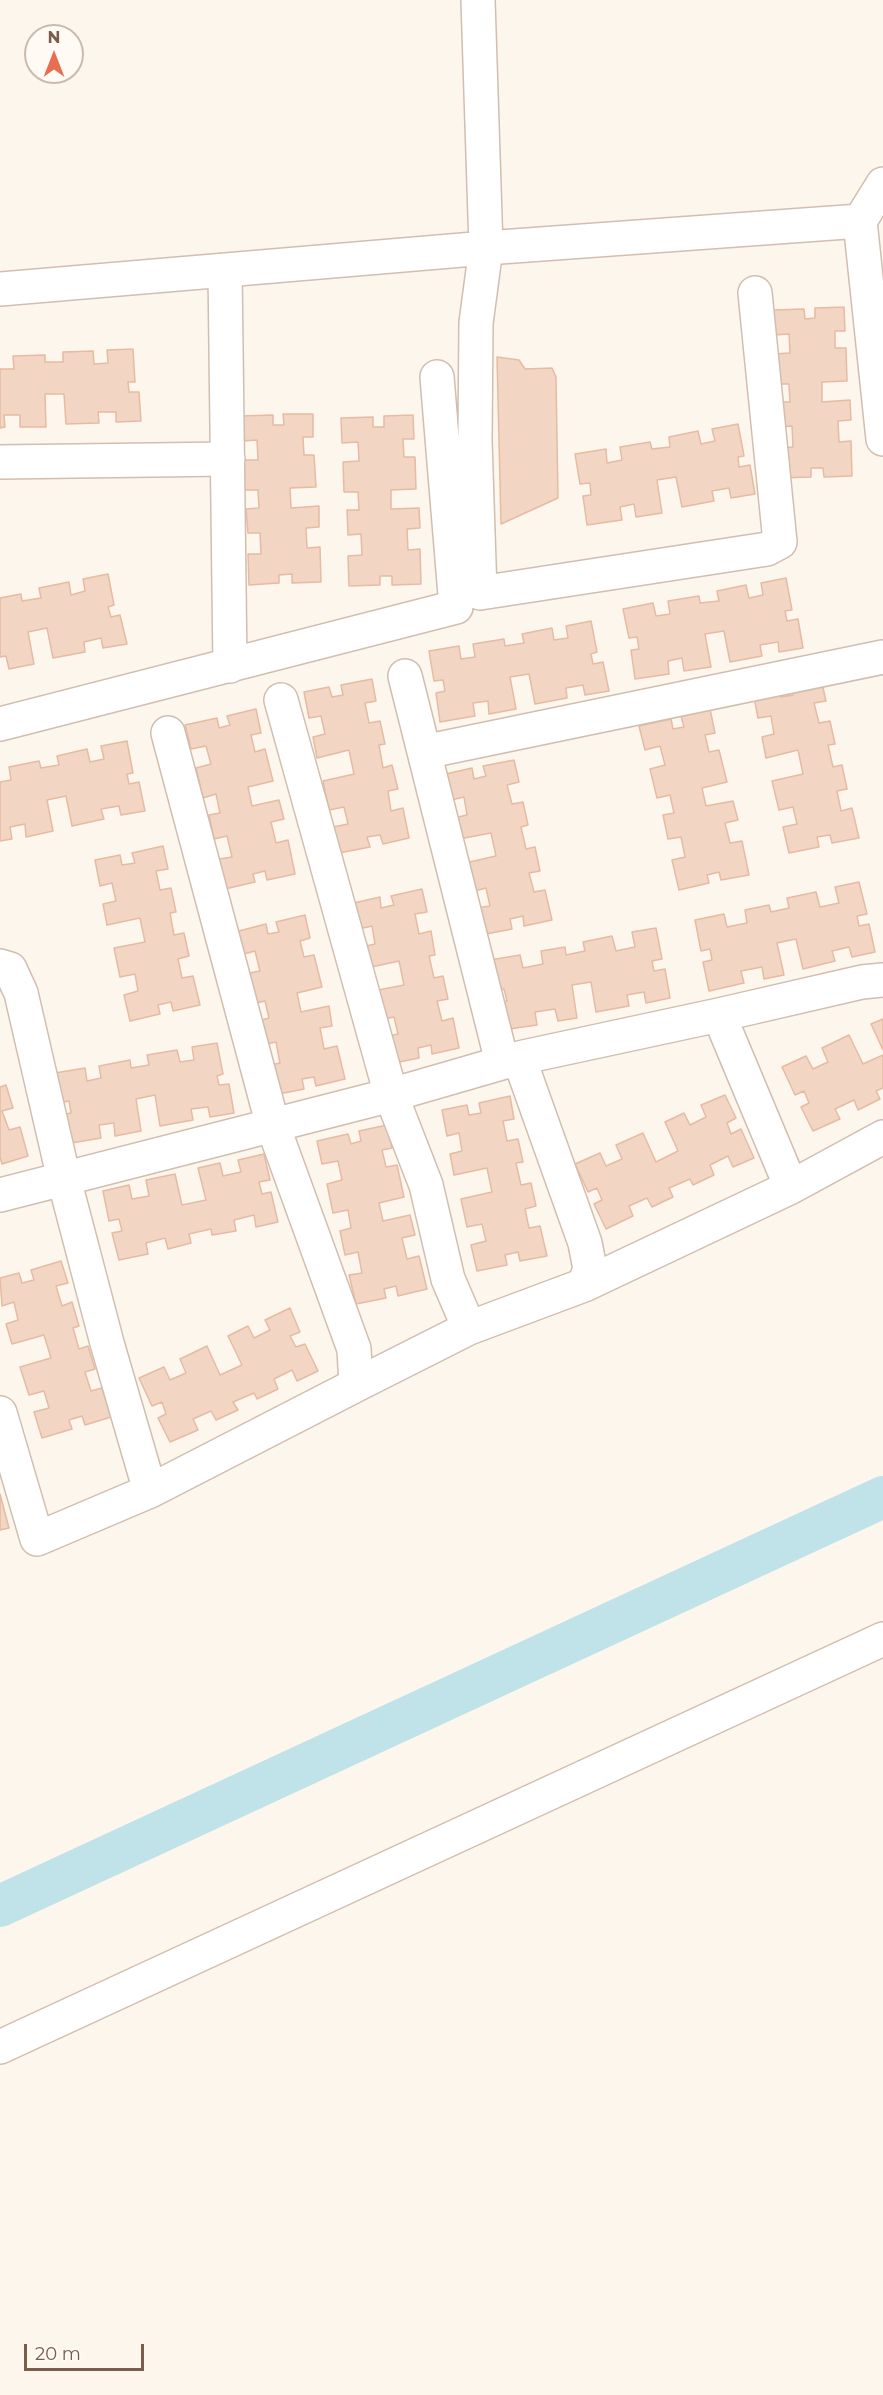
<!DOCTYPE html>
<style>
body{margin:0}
#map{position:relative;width:883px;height:2395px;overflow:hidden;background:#fdf6ec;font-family:Montserrat,sans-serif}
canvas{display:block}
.north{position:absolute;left:24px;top:24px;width:60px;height:60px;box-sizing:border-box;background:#fffaf3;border:2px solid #cabbb1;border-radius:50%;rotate:0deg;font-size:16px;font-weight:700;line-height:24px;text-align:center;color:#7a5c4d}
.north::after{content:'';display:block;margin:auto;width:21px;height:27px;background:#e76f51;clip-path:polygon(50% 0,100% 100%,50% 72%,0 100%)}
.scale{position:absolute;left:24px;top:2344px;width:120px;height:27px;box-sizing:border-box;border:3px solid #7a5c4d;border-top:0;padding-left:8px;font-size:18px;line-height:21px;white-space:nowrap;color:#7a5c4d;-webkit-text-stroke:4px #fffaf3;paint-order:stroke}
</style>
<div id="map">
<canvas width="883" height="2395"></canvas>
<div class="north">N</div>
<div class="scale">20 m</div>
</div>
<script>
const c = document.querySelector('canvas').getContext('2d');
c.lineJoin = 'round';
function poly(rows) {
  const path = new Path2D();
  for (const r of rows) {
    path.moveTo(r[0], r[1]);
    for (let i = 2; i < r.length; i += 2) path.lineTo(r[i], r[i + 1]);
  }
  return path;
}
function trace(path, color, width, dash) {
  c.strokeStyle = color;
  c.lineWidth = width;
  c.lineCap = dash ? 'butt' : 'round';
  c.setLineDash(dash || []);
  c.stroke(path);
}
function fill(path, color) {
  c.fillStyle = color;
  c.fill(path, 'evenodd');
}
const canal = poly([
 [0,1906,883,1497]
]);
const building = poly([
 [844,307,845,331,835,331,835,348,846,348,847,381,822,382,822,402,850,400,851,420,838,421,839,442,851,441,852,476,824,477,823,468,811,468,811,477,781,478,779,448,793,447,792,426,779,427,778,402,790,402,789,384,775,384,774,354,790,353,789,334,773,335,772,310,804,309,805,319,815,318,815,308,844,307],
 [133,349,135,382,128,382,129,392,139,392,141,421,116,422,116,412,98,412,99,423,66,424,64,394,45,394,46,427,20,427,20,415,4,415,5,427,0,428,0,369,14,369,13,356,45,355,45,362,63,362,63,352,93,351,94,364,108,363,107,350,133,349],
 [497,357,519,360,525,369,552,368,556,377,558,498,501,524,497,357],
 [283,414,313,414,313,437,303,437,304,455,314,455,316,487,290,488,291,508,319,506,319,527,306,528,307,548,320,547,321,582,292,583,292,574,279,575,279,583,249,585,248,554,261,554,260,533,248,533,246,509,259,508,258,490,244,490,243,460,258,460,257,440,241,441,241,416,273,415,273,425,284,425,283,414],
 [413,415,414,439,403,439,404,457,415,457,416,489,391,490,391,509,419,508,420,528,407,529,408,550,420,549,421,584,392,585,392,576,380,576,380,585,349,586,348,556,362,555,361,534,348,535,347,510,359,510,358,492,344,492,343,462,359,461,358,442,342,443,341,418,373,417,373,427,384,427,384,416,413,415],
 [738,424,744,456,738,457,739,467,750,465,755,494,731,498,729,488,712,491,714,501,682,507,676,477,657,480,662,513,636,517,634,504,620,507,622,520,587,525,583,496,591,495,590,483,580,484,575,454,606,449,607,463,622,460,620,447,650,442,652,449,670,447,669,437,698,431,701,444,715,441,712,429,738,424],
 [108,574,114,605,108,607,111,617,120,615,127,644,103,648,101,638,84,642,85,652,53,658,47,628,28,632,34,664,9,669,6,656,0,657,0,598,21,594,22,601,41,598,39,588,69,582,71,595,85,591,83,579,108,574],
 [786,578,792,610,785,611,787,621,798,619,803,648,779,652,778,642,760,645,762,656,730,662,724,631,705,634,711,667,684,671,682,658,668,661,669,674,635,679,631,650,639,649,637,637,629,638,623,609,653,603,656,616,670,614,668,601,699,596,700,603,719,601,717,591,746,585,749,598,763,595,761,583,786,578],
 [591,621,597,652,591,654,593,664,603,662,609,691,585,695,583,685,566,688,567,698,535,704,529,674,510,677,516,709,489,714,488,701,473,703,475,716,440,722,436,693,445,691,443,680,434,681,429,651,459,646,461,659,475,657,473,644,504,639,505,646,524,643,522,634,552,628,554,640,568,638,566,626,591,621],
 [372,679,376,701,365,703,369,723,380,721,385,744,379,745,383,768,392,765,398,789,388,791,391,811,403,808,409,838,383,844,380,835,367,837,370,847,339,853,333,827,348,824,344,807,329,810,323,781,354,774,349,750,317,758,313,737,325,734,321,716,309,718,304,692,329,687,332,697,343,695,341,685,372,679],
 [821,679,826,701,814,703,819,723,830,721,835,744,828,745,833,767,842,765,847,789,837,791,841,811,852,808,859,838,832,843,830,835,817,837,819,847,789,853,783,827,797,824,793,807,779,810,772,781,803,774,798,750,766,758,762,737,774,734,771,716,758,718,753,692,779,687,781,697,793,695,790,685,821,679],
 [256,709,261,733,251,735,255,752,265,749,273,781,248,787,252,806,279,800,284,819,271,822,276,843,288,840,295,874,267,880,265,871,253,874,255,882,225,889,219,859,232,857,227,836,214,839,209,815,220,813,216,794,203,798,196,768,211,764,206,746,191,749,185,725,217,718,219,728,230,725,227,716,256,709],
 [710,709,715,733,705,735,709,752,719,750,727,782,702,788,706,806,733,801,738,820,725,823,730,843,742,841,749,875,721,880,719,872,707,875,709,883,679,890,672,860,685,857,681,837,668,839,663,815,674,813,670,795,657,798,650,769,665,765,660,746,645,750,639,726,671,719,673,729,684,727,681,716,710,709],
 [127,741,133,773,127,774,129,784,139,782,145,811,121,815,119,806,101,809,104,819,72,826,66,796,47,800,53,831,26,837,25,824,10,827,12,839,0,841,0,782,11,780,9,767,39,761,41,768,59,765,57,756,87,749,90,762,104,759,101,746,127,741],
 [514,760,519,782,507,785,512,804,523,802,528,825,521,827,526,849,535,847,540,871,529,873,534,892,545,890,552,920,524,926,523,916,510,919,512,929,481,935,476,908,490,906,486,888,471,892,465,863,496,856,491,833,459,839,454,818,467,815,464,797,451,800,446,774,472,768,474,779,486,776,483,766,514,760],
 [163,846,168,869,156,871,160,890,171,888,176,912,170,913,174,935,184,933,189,956,178,959,182,978,193,976,200,1005,173,1011,171,1002,158,1005,160,1014,130,1021,124,995,138,991,135,974,120,977,114,948,145,942,140,918,107,925,103,904,116,901,112,883,100,886,95,860,120,855,122,865,135,863,132,853,163,846],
 [859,882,867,914,857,916,859,926,869,924,875,952,852,957,849,947,832,951,835,961,803,969,796,939,777,943,784,975,764,979,762,967,741,971,744,983,709,991,703,962,712,960,710,949,701,951,695,920,724,914,727,927,747,923,745,910,769,905,771,912,789,908,787,898,816,892,820,907,839,903,835,887,859,882],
 [422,889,427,912,415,914,419,934,431,931,435,955,429,956,434,978,443,976,448,999,437,1001,442,1021,453,1018,459,1048,432,1054,431,1045,418,1048,419,1058,389,1064,384,1037,398,1034,394,1017,379,1020,373,991,404,985,399,961,367,968,362,947,375,944,372,926,359,929,354,903,380,897,381,908,394,905,391,896,422,889],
 [305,915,310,938,300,941,304,957,314,955,322,987,297,993,301,1012,329,1006,332,1026,320,1028,324,1049,337,1046,345,1079,316,1086,314,1077,302,1079,304,1089,274,1095,267,1066,280,1063,276,1042,263,1045,258,1021,269,1018,265,1001,251,1004,244,974,260,971,255,951,240,955,235,932,266,924,268,934,279,932,276,922,305,915],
 [656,928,662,959,652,961,654,971,665,969,670,998,646,1003,644,992,627,995,629,1006,596,1012,591,982,572,985,577,1018,558,1021,555,1009,535,1012,537,1025,502,1030,497,1003,507,1001,504,989,496,991,490,960,520,955,523,968,543,964,541,951,565,947,566,955,585,951,583,942,612,936,616,951,635,947,632,932,656,928],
 [883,1019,883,1050,871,1024,883,1019],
 [849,1035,863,1064,883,1055,883,1088,876,1091,880,1099,858,1110,854,1100,835,1109,840,1119,813,1131,801,1107,809,1103,804,1091,795,1095,782,1067,806,1056,813,1069,828,1062,822,1048,849,1035],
 [217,1043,223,1074,217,1076,219,1085,229,1084,234,1113,210,1117,208,1107,191,1109,193,1120,160,1126,155,1095,136,1099,141,1131,115,1136,114,1123,99,1125,101,1138,66,1144,61,1115,71,1113,69,1101,60,1103,55,1073,85,1068,87,1081,101,1078,99,1066,130,1060,131,1068,149,1065,147,1055,177,1050,180,1062,194,1060,192,1047,217,1043],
 [6,1085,13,1108,2,1111,9,1130,20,1127,28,1156,2,1164,0,1157,0,1087,6,1085],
 [725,1095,736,1118,727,1123,731,1134,741,1129,754,1158,733,1167,728,1156,710,1165,714,1175,693,1185,690,1179,669,1188,673,1197,652,1207,647,1198,629,1206,633,1216,606,1229,594,1204,602,1200,597,1188,588,1192,575,1164,600,1153,606,1166,622,1159,616,1145,643,1133,656,1162,678,1151,665,1122,684,1113,690,1125,706,1117,701,1105,725,1095],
 [510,1096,514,1119,503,1121,507,1141,518,1139,523,1162,516,1163,521,1185,531,1183,536,1206,525,1209,529,1228,540,1226,547,1256,520,1261,518,1252,505,1255,507,1265,477,1271,471,1245,486,1241,482,1224,467,1227,461,1199,492,1192,487,1168,454,1175,450,1154,462,1151,459,1133,447,1136,442,1110,467,1105,469,1115,481,1113,479,1103,510,1096],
 [387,1125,392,1148,382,1150,386,1167,397,1165,404,1197,379,1203,383,1221,410,1215,415,1235,402,1238,407,1259,419,1256,427,1289,398,1296,396,1286,384,1289,386,1298,356,1304,349,1275,362,1273,358,1252,345,1255,340,1231,351,1228,348,1210,333,1213,327,1184,342,1180,338,1161,322,1164,317,1141,348,1134,351,1144,361,1141,359,1131,387,1125],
 [264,1154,270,1180,259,1182,262,1194,271,1192,278,1222,256,1227,254,1215,234,1220,236,1231,212,1235,211,1229,189,1234,191,1243,168,1249,165,1238,146,1243,148,1254,119,1260,112,1233,122,1231,119,1219,109,1221,103,1191,129,1185,132,1199,149,1196,146,1180,175,1174,182,1205,206,1200,198,1168,220,1163,223,1176,241,1172,238,1160,264,1154],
 [61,1261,68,1283,56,1286,62,1306,72,1302,79,1326,73,1328,79,1349,88,1346,95,1369,85,1372,91,1391,102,1388,111,1417,85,1425,82,1416,69,1420,72,1429,42,1438,34,1412,49,1408,44,1391,29,1395,20,1367,51,1358,44,1335,12,1344,6,1324,18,1320,14,1302,2,1306,0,1278,19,1273,22,1283,34,1280,31,1270,61,1261],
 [290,1308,300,1332,290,1336,296,1347,305,1344,318,1371,297,1381,292,1370,274,1379,278,1389,257,1399,254,1393,233,1402,238,1410,216,1420,211,1411,193,1419,198,1430,170,1442,158,1418,166,1414,162,1402,152,1406,139,1378,164,1367,170,1380,186,1373,180,1359,207,1346,220,1375,242,1365,228,1336,248,1326,254,1338,270,1330,265,1320,290,1308],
 [0,1494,9,1528,0,1530,0,1494]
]);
const minor = poly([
 [478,0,486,248,476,323,475,441,480,593,767,549,780,542,755,293],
 [860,221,883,184],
 [225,270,230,666],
 [0,289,486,248,860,221,883,439],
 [0,462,228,459],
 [405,676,502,1062],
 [281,700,391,1095,426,1185,448,1279,469,1328,356,1385],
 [0,724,456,607,437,377],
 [424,752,883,657],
 [0,966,10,969,21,993,64,1179,107,1343,150,1491,37,1539,0,1413],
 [791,1187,883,1137],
 [0,1195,391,1095,519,1058,719,1015,862,982,883,980],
 [584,1285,791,1187,719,1015],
 [469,1328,584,1285,590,1269,585,1243,519,1058],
 [150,1491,356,1385,354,1349,273,1126,168,733],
 [0,2047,883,1639]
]);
trace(canal, '#bfe3e8', 42);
fill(building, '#f3d5c3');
trace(building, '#e6bba3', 1.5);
trace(minor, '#d1beb0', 36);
trace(minor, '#fff', 33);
</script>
